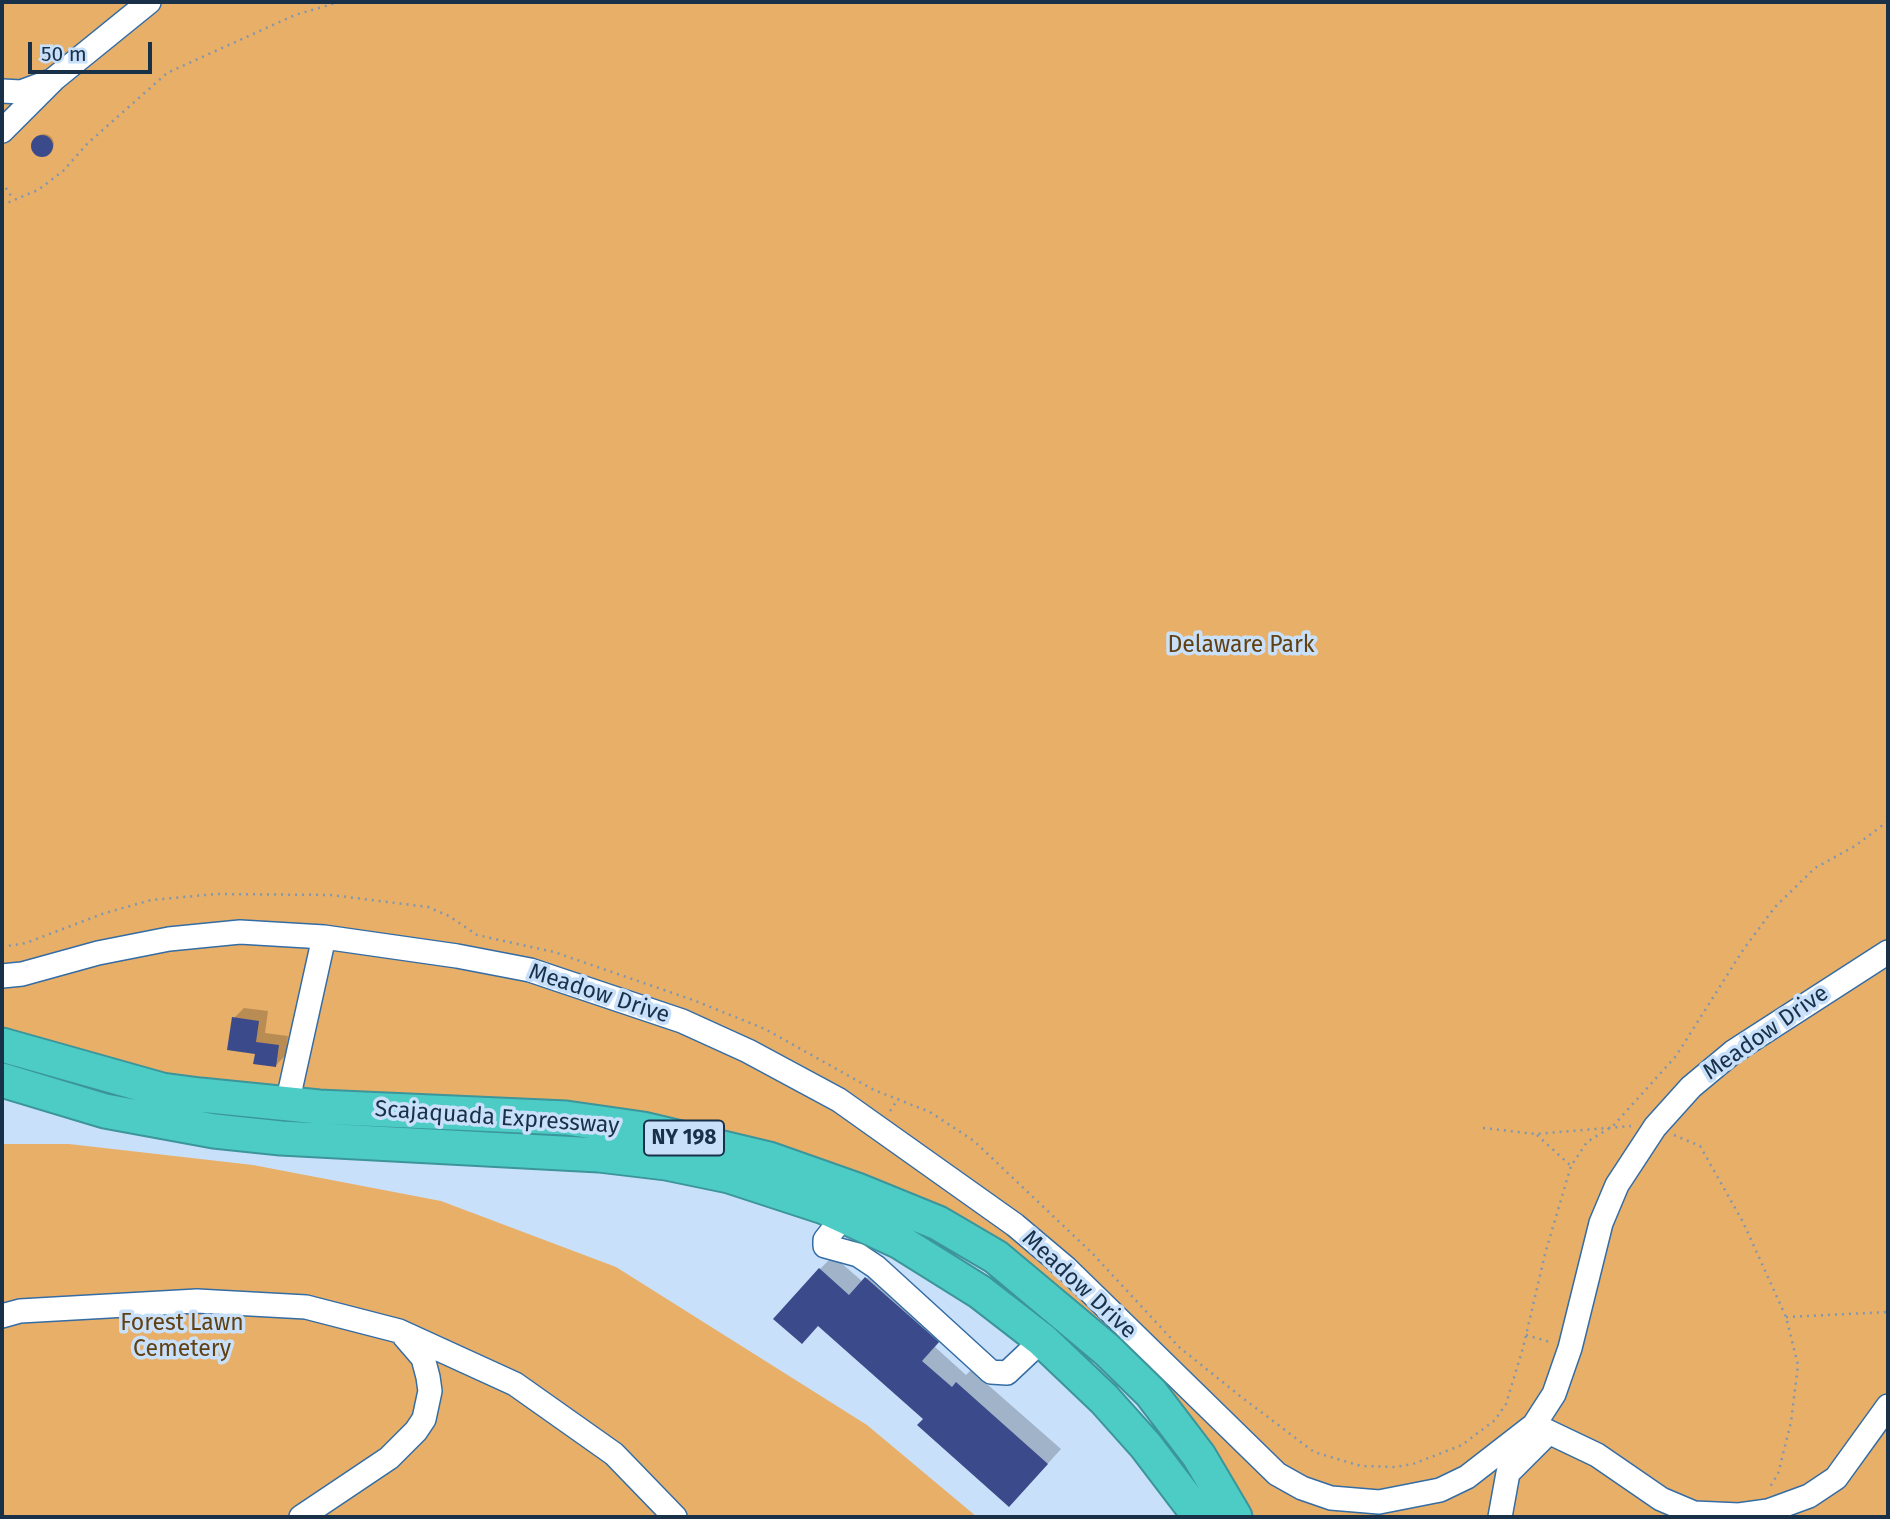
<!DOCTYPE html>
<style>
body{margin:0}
#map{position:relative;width:1890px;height:1519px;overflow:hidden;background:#c9e0fa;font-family:"Fira Sans",sans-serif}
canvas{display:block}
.frame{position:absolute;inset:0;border:4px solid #193049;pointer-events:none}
.scale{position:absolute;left:28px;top:42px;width:124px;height:32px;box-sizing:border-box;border:4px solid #193049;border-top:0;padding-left:9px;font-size:21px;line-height:24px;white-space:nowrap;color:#193049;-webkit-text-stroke:5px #c9e0fa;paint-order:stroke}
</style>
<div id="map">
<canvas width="1890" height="1519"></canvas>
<div class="frame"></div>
<div class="scale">50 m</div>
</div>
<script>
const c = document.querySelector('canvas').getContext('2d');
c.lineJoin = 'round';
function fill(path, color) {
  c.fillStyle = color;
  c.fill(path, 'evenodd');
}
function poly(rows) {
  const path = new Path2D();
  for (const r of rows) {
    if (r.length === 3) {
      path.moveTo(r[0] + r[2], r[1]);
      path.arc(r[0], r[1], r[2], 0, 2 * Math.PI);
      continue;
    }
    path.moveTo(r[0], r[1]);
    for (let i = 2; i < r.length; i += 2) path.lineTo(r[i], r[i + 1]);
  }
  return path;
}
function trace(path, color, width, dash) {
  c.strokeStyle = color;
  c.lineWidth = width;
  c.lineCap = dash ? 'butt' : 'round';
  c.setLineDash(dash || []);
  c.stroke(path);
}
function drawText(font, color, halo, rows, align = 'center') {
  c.font = font + ' "Fira Sans",sans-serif';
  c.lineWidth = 7;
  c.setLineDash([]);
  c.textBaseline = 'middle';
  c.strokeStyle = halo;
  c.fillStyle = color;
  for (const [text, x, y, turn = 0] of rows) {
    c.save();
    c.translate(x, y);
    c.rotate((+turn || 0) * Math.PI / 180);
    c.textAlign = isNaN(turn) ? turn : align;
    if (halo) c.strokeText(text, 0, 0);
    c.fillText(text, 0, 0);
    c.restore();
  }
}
const green = poly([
 [2,2,1888,2,1888,1517,1253,1517,1210,1455,1100,1333,777,1145,678,1119,615,1111,310,1092,171,1076,2,1030],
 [2,1144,69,1144,253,1165,441,1201,616,1267,867,1425,977,1517,2,1517]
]);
const shadow = poly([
 [44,144,10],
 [244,1008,268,1011,265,1033,288,1036,286,1055,276,1065,257,1053,234,1018],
 [833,1256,863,1282,880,1265,951,1328,935,1347,966,1375,971,1370,1061,1449,1023,1491,925,1418,820,1269]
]);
const building = poly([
 [42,146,11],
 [232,1017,259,1021,256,1042,279,1045,276,1067,253,1064,255,1054,227,1050],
 [819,1268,849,1295,865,1277,939,1342,922,1361,952,1387,956,1382,1048,1464,1009,1507,917,1425,923,1419,818,1326,802,1344,773,1319]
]);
const path = poly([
 [2,182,13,199],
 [2,205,38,190,63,171,88,143,167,73,295,15,339,2],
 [2,947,26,943,102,914,151,900,216,894,331,895,428,907,449,916,477,935,554,952,693,1000,765,1029,874,1090,930,1112,974,1141,1092,1253,1179,1347,1240,1396,1314,1452,1361,1466,1395,1467,1413,1464,1462,1445,1495,1420,1506,1404,1523,1348,1545,1254,1571,1166,1587,1142,1613,1126,1676,1056,1743,950,1775,907,1815,868,1855,846,1888,821],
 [890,1111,898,1099],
 [1483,1128,1536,1134,1631,1126],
 [1537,1135,1571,1166],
 [1674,1135,1700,1146,1743,1222,1786,1317,1798,1365,1791,1422,1778,1474,1768,1490],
 [1786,1317,1888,1312],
 [1526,1335,1550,1342]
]);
const minor = poly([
 [2,91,21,92,48,82],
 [2,131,54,79,149,2],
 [2,976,22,974,98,953,169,939,240,932,324,937,457,956,530,970,682,1021,748,1051,839,1100,1015,1225,1066,1268,1277,1474,1302,1488,1331,1498,1379,1502,1440,1490,1467,1477,1534,1425,1554,1394,1570,1348,1601,1223,1617,1185,1655,1127,1691,1087,1733,1052,1888,952],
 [287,1104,324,937],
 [844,1216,825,1240,825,1246,858,1255,876,1267,991,1372,1007,1373,1042,1340],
 [2,1316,20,1311,197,1301,306,1307,399,1331,515,1384,614,1454,675,1517],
 [1534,1425,1597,1455,1661,1499,1694,1513,1739,1515,1768,1511,1809,1496,1836,1478,1888,1406],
 [301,1517,389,1458,416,1431,424,1419,430,1391,428,1377,423,1358,404,1336],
 [1500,1517,1508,1473,1549,1432]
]);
const highway = poly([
 [2,1045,162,1090,200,1095,319,1107,566,1118,643,1129,769,1159,857,1190,938,1223,996,1257,1107,1350,1151,1393,1199,1456,1235,1517],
 [2,1080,105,1111,214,1131,281,1138,599,1155,666,1163,729,1176,824,1207,900,1242,980,1292,1042,1340,1104,1399,1146,1446,1200,1517]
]);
const shields = [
 [684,1138,80]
];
const shieldNames = [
 ["NY 198",684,1138]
];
const parkNames = [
 ["Delaware Park",1241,646],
 ["Forest Lawn",182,1324],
 ["Cemetery",182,1350]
];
const streetNames = [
 ["Meadow Drive",599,994,18],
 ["Meadow Drive",1766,1033,-35],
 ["Scajaquada Expressway",497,1118,4],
 ["Meadow Drive",1079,1285,43]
];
fill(green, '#e8af69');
fill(shadow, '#0003');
fill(building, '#3b4a8a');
trace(minor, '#346ca4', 26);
trace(highway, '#3b959a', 37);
trace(path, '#8097b0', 2.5, [2, 5]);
trace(minor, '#fff', 23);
trace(highway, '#4dccc6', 33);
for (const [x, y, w] of shields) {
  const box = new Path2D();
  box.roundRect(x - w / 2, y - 17.5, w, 35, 5);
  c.fillStyle = '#c9e0fa';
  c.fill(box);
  trace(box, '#193049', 2);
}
drawText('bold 21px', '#193049', null, shieldNames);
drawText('23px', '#614011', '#c9e0fa', parkNames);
drawText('23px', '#193049', '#c9e0fa', streetNames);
</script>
